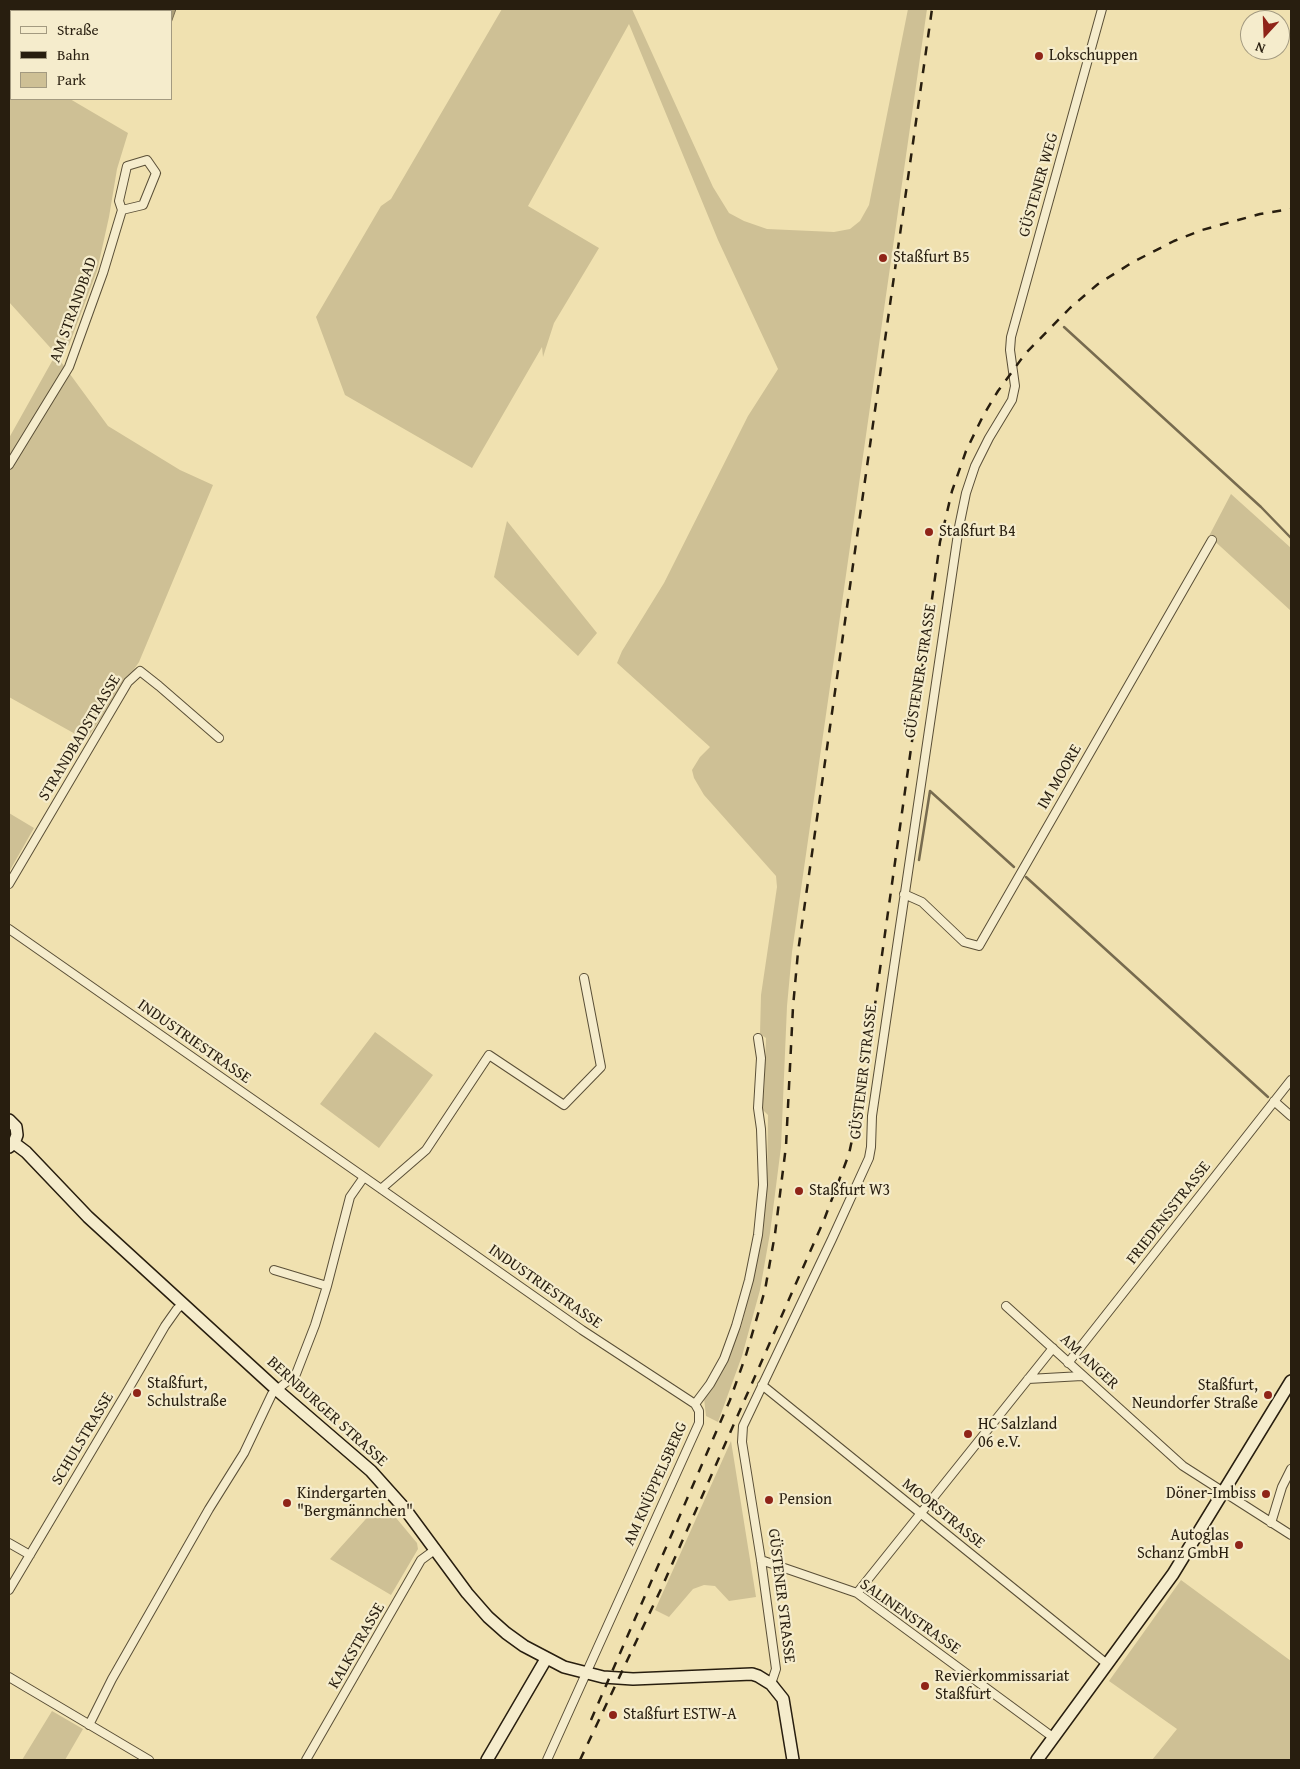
<!DOCTYPE html>
<meta charset="utf-8">
<style>
body{margin:0}
#map{position:relative;width:1300px;height:1769px;overflow:hidden;background:#f0e1b0;font-family:"Gentium Book Plus",serif}
canvas{display:block}
.frame{position:absolute;inset:0;border:10px solid #281e0f;pointer-events:none}
.legend{position:absolute;left:10px;top:10px;width:162px;height:90px;box-sizing:border-box;background:#f5eccc;border:1px solid #a39a80;margin:0;padding:6px 9px;list-style:none;font-size:15px;color:#281e0f}
.legend li{display:flex;align-items:center;gap:10px;height:25px}
.legend b{width:25px;border:1px solid #a39a80}
.north{position:absolute;left:1240px;top:10px;width:50px;height:50px;box-sizing:border-box;background:#f5eccc;border:1px solid #a39a80;border-radius:50%;rotate:200deg;font-size:14px;font-weight:700;line-height:20px;text-align:center;color:#281e0f}
.north::after{content:'';display:block;margin:auto;width:18px;height:22px;background:#8f2418;clip-path:polygon(50% 0,100% 100%,50% 72%,0 100%)}
</style>
<div id="map">
<canvas width="1300" height="1769"></canvas>
<div class="frame"></div>
<ul class="legend">
<li><b style="height:6px;background:#f5eccc"></b>Straße</li>
<li><b style="height:6px;background:#281e0f"></b>Bahn</li>
<li><b style="height:14px;background:#cec095"></b>Park</li>
</ul>
<div class="north">N</div>
</div>
<script>
const c = document.querySelector('canvas').getContext('2d');
c.lineJoin = 'round';
function fill(path, color) {
  c.fillStyle = color;
  c.fill(path, 'evenodd');
}
function poly(rows) {
  const path = new Path2D();
  for (const r of rows) {
    path.moveTo(r[0], r[1]);
    for (let i = 2; i < r.length; i += 2) path.lineTo(r[i], r[i + 1]);
  }
  return path;
}
function trace(path, color, width, dash) {
  c.strokeStyle = color;
  c.lineWidth = width;
  c.lineCap = dash ? 'butt' : 'round';
  c.setLineDash(dash || []);
  c.stroke(path);
}
function drawText(font, color, halo, rows, align = 'center') {
  c.font = font + ' "Gentium Book Plus",serif';
  c.lineWidth = 4.5;
  c.setLineDash([]);
  c.textBaseline = 'middle';
  c.strokeStyle = halo;
  c.fillStyle = color;
  for (const [text, x, y, turn = 0] of rows) {
    c.save();
    c.translate(x, y);
    c.rotate((+turn || 0) * Math.PI / 180);
    c.textAlign = isNaN(turn) ? turn : align;
    if (halo) c.strokeText(text, 0, 0);
    c.fillText(text, 0, 0);
    c.restore();
  }
}
const green = poly([
 [502,9,632,9,713,187,729,213,744,221,767,229,834,232,850,229,860,221,869,205,908,9,927,9,792,952,787,1006,781,1147,770,1233,760,1290,742,1356,718,1422,706,1416,704,1398,713,1386,727,1361,741,1327,753,1280,763,1233,767,1185,768,1115,761,1108,764,1092,766,1038,760,1034,761,995,777,887,776,876,704,795,694,778,692,770,700,757,710,747,617,663,622,651,664,583,748,416,778,369,718,240,629,24,528,206,599,248,554,323,543,357,542,347,472,468,345,395,316,317,381,206,391,199],
 [9,56,11,58,11,99,70,99,128,133,117,169,109,217,97,271,69,345,56,355,108,426,180,470,213,485,139,662,86,740,9,697,9,438,56,354,9,302],
 [1231,494,1291,548,1291,611,1209,536],
 [507,521,597,633,578,656,494,577],
 [9,813,34,828,9,872],
 [375,1032,433,1075,379,1148,320,1104],
 [731,1441,756,1597,729,1601,715,1586,704,1585,693,1589,669,1617,655,1610],
 [382,1501,417,1543,418,1549,391,1595,330,1559],
 [1181,1580,1291,1661,1291,1760,1152,1760,1177,1729,1109,1681],
 [52,1711,83,1729,65,1760,22,1760]
]);
const water = poly([
 [23,9,176,9,171,23,171,11,22,11,23,9]
]);
const stream = poly([
 [1064,327,1261,507,1291,538],
 [919,860,930,791,1014,867],
 [1026,877,1268,1097]
]);
const minor = poly([
 [9,465,69,367,103,273,122,210,119,201,127,166,147,160,156,173,143,205,122,210],
 [9,884,128,682,140,671,159,686,219,738],
 [904,894,922,902,964,942,979,946,1212,540],
 [9,929,364,1177],
 [1274,1101,1291,1116],
 [381,1189,426,1150,489,1055,564,1105,601,1067,584,978],
 [274,1270,327,1286],
 [1006,1306,1183,1466,1291,1535],
 [1068,1363,1291,1080],
 [1028,1379,1082,1376],
 [762,1385,1107,1664],
 [1271,1523,1282,1487,1291,1469],
 [9,1543,30,1555],
 [761,1560,857,1593,1054,1738],
 [9,1590,129,1388,165,1326,177,1309,183,1304],
 [857,1593,1053,1348],
 [9,1677,149,1760],
 [771,1684,776,1669,761,1560,742,1442,743,1426,832,1239,869,1158,871,1147,872,1116,959,527,966,493,975,466,989,438,1012,400,1015,386,1010,350,1011,337,1102,9],
 [89,1725,112,1679,209,1509,244,1453,272,1394,296,1374,315,1325,327,1286,350,1197,364,1177,582,1330,695,1404],
 [306,1760,421,1560,436,1549],
 [547,1760,699,1423,699,1411,695,1404,710,1384,724,1359,736,1326,749,1280,758,1235,763,1185,761,1129,758,1108,761,1058,758,1038]
]);
const secondary = poly([
 [9,1120,16,1127,17,1135,14,1143,9,1147],
 [14,1143,26,1152,88,1217,277,1390,371,1471,405,1509,467,1593,488,1617,506,1633,524,1646,564,1667,603,1677,633,1679,752,1674,758,1676,771,1684,783,1699,793,1760],
 [487,1760,546,1659],
 [1037,1760,1173,1574,1291,1381]
]);
const rail = poly([
 [591,1720,730,1400,746,1355,765,1290,775,1234,786,1146,793,1007,798,952,932,9],
 [580,1760,662,1587,824,1220,849,1154,864,1083,940,542,952,491,966,451,983,416,998,391,1025,354,1070,308,1098,284,1133,262,1174,241,1202,230,1260,214,1291,209]
]);
const markers = [
 [1039,56,5,"#8f2418"],
 [883,258,5,"#8f2418"],
 [929,532,5,"#8f2418"],
 [799,1191,5,"#8f2418"],
 [137,1393,5,"#8f2418"],
 [1268,1395,5,"#8f2418"],
 [968,1434,5,"#8f2418"],
 [1266,1494,5,"#8f2418"],
 [769,1500,5,"#8f2418"],
 [287,1503,5,"#8f2418"],
 [1239,1545,5,"#8f2418"],
 [925,1686,5,"#8f2418"],
 [613,1715,5,"#8f2418"]
];
const poiNames = [
 ["Lokschuppen",1049,56],
 ["Staßfurt B5",893,258],
 ["Staßfurt B4",939,532],
 ["Staßfurt W3",809,1191],
 ["Staßfurt,",147,1384],
 ["Schulstraße",147,1402],
 ["Staßfurt,",1258,1386,"right"],
 ["Neundorfer Straße",1258,1404,"right"],
 ["HC Salzland",978,1425],
 ["06 e.V.",978,1443],
 ["Kindergarten",297,1494],
 ["\"Bergmännchen\"",297,1512],
 ["Döner-Imbiss",1256,1494,"right"],
 ["Pension",779,1500],
 ["Autoglas",1229,1536,"right"],
 ["Schanz GmbH",1229,1554,"right"],
 ["Revierkommissariat",935,1677],
 ["Staßfurt",935,1695],
 ["Staßfurt ESTW-A",623,1715]
];
const streetNames = [
 ["GÜSTENER WEG",1039,185,-74],
 ["AM STRANDBAD",74,310,-70],
 ["GÜSTENER STRASSE",921,671,-81],
 ["STRANDBADSTRASSE",80,738,-59],
 ["IM MOORE",1060,777,-60],
 ["INDUSTRIESTRASSE",194,1042,35],
 ["GÜSTENER STRASSE",864,1072,-83],
 ["FRIEDENSSTRASSE",1169,1213,-52],
 ["INDUSTRIESTRASSE",545,1287,35],
 ["AM ANGER",1089,1362,43],
 ["BERNBURGER STRASSE",327,1412,42],
 ["SCHULSTRASSE",83,1439,-59],
 ["AM KNÜPPELSBERG",656,1484,-66],
 ["MOORSTRASSE",943,1514,39],
 ["GÜSTENER STRASSE",781,1596,83],
 ["SALINENSTRASSE",910,1617,35],
 ["KALKSTRASSE",357,1646,-60]
];
fill(green, '#cec095');
fill(water, '#ac9f79');
trace(water, '#776b4f', 1);
trace(stream, '#776b4f', 2.5);
trace(minor, '#5a4f37', 10);
trace(secondary, '#281e0f', 14);
trace(minor, '#f5eccc', 8);
trace(secondary, '#f5eccc', 11);
trace(rail, '#281e0f', 2.5, [9, 9]);
for (const [x, y, r, color] of markers) {
  const dot = new Path2D();
  dot.arc(x, y, r, 0, 2 * Math.PI);
  c.fillStyle = color;
  c.fill(dot);
  trace(dot, '#f5eccc', 2);
}
drawText('16px', '#281e0f', '#f5eccc', poiNames, 'left');
drawText('16px', '#281e0f', '#f5eccc', streetNames);
</script>
